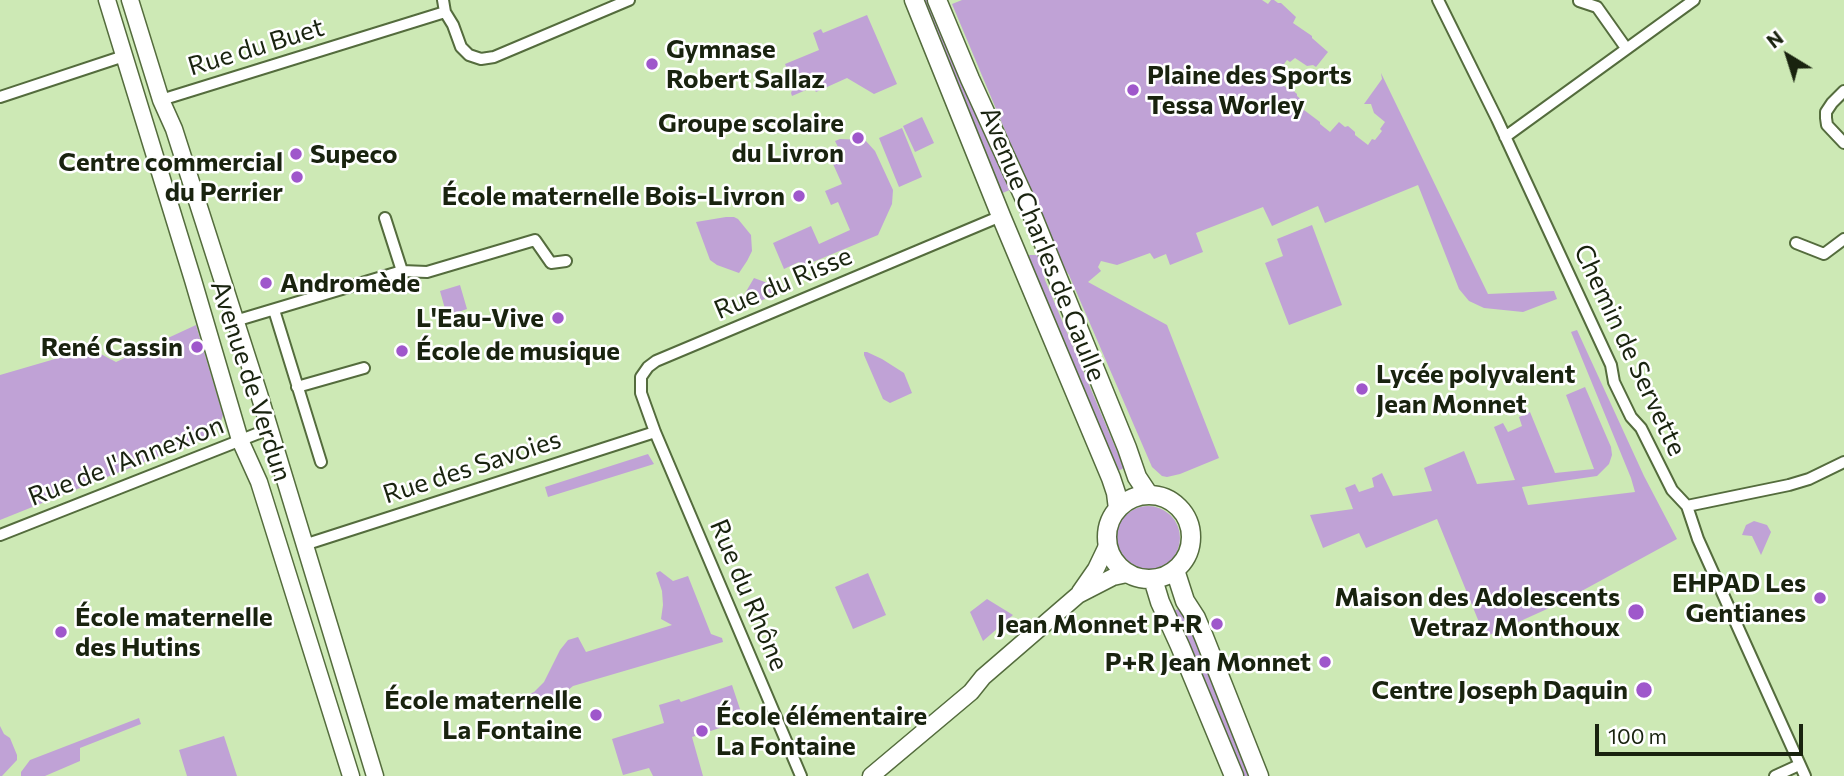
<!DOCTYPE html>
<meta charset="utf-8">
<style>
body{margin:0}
#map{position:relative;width:1844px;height:776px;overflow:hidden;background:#cde9b5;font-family:Commissioner,sans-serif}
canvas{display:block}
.north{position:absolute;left:1753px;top:21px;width:70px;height:70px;-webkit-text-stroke:5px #fff;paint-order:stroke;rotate:322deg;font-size:19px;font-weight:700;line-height:28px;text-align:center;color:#19230f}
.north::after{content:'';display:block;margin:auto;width:24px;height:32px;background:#19230f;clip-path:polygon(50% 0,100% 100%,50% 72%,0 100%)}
.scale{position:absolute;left:1595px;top:724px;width:208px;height:32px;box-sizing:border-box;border:4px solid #19230f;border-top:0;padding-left:9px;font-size:21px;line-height:24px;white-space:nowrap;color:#19230f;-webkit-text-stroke:5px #fff;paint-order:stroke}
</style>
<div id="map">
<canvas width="1844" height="776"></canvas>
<div class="north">N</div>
<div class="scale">100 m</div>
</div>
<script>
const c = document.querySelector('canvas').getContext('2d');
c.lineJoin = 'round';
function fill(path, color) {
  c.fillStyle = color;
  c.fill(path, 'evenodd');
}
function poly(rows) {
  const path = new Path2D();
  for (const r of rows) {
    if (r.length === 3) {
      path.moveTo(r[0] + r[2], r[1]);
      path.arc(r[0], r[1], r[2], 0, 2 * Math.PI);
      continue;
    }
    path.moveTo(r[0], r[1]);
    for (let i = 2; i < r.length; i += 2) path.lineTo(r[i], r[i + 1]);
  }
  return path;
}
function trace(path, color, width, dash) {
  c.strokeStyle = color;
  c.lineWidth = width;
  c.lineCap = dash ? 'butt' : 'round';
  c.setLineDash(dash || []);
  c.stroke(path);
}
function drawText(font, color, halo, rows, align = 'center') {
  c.font = font + ' Commissioner,sans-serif';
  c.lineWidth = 5;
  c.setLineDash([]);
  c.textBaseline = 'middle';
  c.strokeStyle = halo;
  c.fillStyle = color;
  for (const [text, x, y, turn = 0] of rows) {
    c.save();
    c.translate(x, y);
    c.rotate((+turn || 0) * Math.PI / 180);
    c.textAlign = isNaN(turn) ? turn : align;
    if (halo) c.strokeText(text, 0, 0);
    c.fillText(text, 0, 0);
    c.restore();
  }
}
const green = poly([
 [922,0,930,0,1003,176,1009,181,1012,189,998,195,993,185,992,170],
 [962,0,1262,0,1268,4,1271,0,1274,0,1278,3,1281,3,1296,17,1293,23,1312,36,1312,38,1328,52,1316,67,1313,65,1307,66,1295,58,1290,62,1287,60,1279,71,1280,73,1276,79,1288,89,1290,88,1297,94,1297,96,1303,101,1300,107,1320,122,1320,124,1330,132,1339,122,1345,127,1348,126,1355,132,1355,135,1368,145,1372,139,1375,140,1382,131,1380,129,1385,122,1374,113,1371,104,1364,104,1382,79,1381,73,1488,294,1554,291,1557,299,1523,312,1484,308,1469,301,1459,289,1418,185,1325,223,1318,206,1272,226,1263,207,1196,233,1203,252,1170,265,1166,254,1154,259,1150,253,1117,265,1101,261,1098,267,1101,271,1088,282,1167,325,1219,458,1180,474,1167,477,1162,476,1152,467,1069,275,1061,264,952,4],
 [867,15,897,84,874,94,847,78,816,92,813,87,792,96,791,93,794,85,785,64,819,50,813,33,821,29,823,33],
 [922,117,934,143,915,152,903,126],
 [902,128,922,177,899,187,879,138],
 [840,139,865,140,875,151,893,190,892,204,878,235,801,267,799,262,784,269,773,243,811,226,819,244,850,230,838,202,831,205,825,191,842,184,829,155,840,151,835,141],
 [726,217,734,217,738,219,751,235,752,251,747,261,739,273,717,265,710,260,696,222],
 [1312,225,1342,305,1289,325,1265,263,1283,256,1277,239],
 [1024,255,1039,255,1045,280,1124,468,1116,472],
 [754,278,773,285,776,294,756,303,744,295],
 [460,285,467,309,447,316,440,291],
 [196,325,223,415,221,421,213,431,202,439,0,520,0,375,72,354,69,344,80,343,116,362],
 [1577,330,1644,476,1677,539,1556,605,1485,637,1437,519,1366,548,1359,533,1323,548,1310,515,1353,509,1345,488,1355,484,1359,492,1374,487,1372,478,1382,473,1393,496,1432,491,1424,468,1464,451,1477,484,1515,480,1494,427,1503,423,1508,432,1522,426,1519,417,1530,412,1555,473,1594,469,1566,395,1585,387,1611,447,1612,455,1609,464,1597,476,1522,487,1528,505,1635,492,1631,478,1571,332],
 [864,352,867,352,882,359,904,373,912,393,890,403,883,399,864,355],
 [648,454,654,464,548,497,545,487],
 [1148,538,32],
 [1754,521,1767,525,1771,532,1761,555,1752,536,1742,535,1746,525],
 [660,571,673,581,688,576,711,634,722,638,723,642,573,686,561,696,528,706,525,696,534,692,544,682,560,650,568,640,578,637,586,652,672,625,661,619,663,605,662,591,656,573],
 [868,573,886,615,853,629,835,587],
 [987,599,1013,615,983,641,970,612],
 [1181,608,1196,630,1211,669,1213,686,1250,776,1242,776,1170,612],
 [732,685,743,718,726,723,726,726,692,737,703,776,653,776,649,768,623,775,612,739,664,723,659,705,679,699,681,702],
 [139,718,141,724,80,748,80,761,45,776,21,776,21,772,30,760],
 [0,726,4,734,10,738,17,755,17,760,2,776,0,776],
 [224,736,237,776,187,776,179,750]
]);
const street = poly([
 [443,0,445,12,453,25,461,47,469,55,481,59,494,57,629,0],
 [1438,0,1497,119,1579,296,1611,365,1614,382,1631,417,1641,428,1672,490,1687,506,1698,539,1805,776],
 [1579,1,1597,7,1626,48],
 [1844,91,1832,103,1826,112,1826,118,1827,125,1844,143],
 [0,97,124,56],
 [161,100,445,12],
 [1505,137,1694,0],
 [385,218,402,271],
 [1796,243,1824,254,1844,239],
 [274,310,321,462],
 [235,321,402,271,427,272,535,240,551,263,566,261],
 [297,387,364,368],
 [1687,506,1789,485,1809,479,1844,462],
 [0,535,269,429],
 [304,545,655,432],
 [801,776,655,432,641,393,641,377,648,367,656,361,1001,216],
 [1775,776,1799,765]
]);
const secondary = poly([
 [107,0,193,280,240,440,259,482,351,776],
 [130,0,161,100,174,129,259,394,375,776],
 [1080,592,1096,569,1107,546],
 [871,776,971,692,983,677,1078,595,1113,577,1127,574]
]);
const primary = poly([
 [914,0,1001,216,1111,478,1116,493,1118,509],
 [937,0,970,79,1033,217,1127,448,1137,477,1149,495],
 [1149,537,42],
 [1175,570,1185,601,1196,618,1204,637,1259,776],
 [1153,579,1160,602,1180,646,1234,776]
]);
const markers = [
 [652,64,7,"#9f57cb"],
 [1133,90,7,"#9f57cb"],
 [858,138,7,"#9f57cb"],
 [296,154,7,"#9f57cb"],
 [297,177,7,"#9f57cb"],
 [799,196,7,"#9f57cb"],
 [266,283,7,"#9f57cb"],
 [558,318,7,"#9f57cb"],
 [197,347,7,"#9f57cb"],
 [402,351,7,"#9f57cb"],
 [1362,389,7,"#9f57cb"],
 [1820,598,7,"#9f57cb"],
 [1636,612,9,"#9f57cb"],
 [1217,624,7,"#9f57cb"],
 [61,632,7,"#9f57cb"],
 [1325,662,7,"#9f57cb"],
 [1644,690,9,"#9f57cb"],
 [596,715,7,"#9f57cb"],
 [702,731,7,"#9f57cb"]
];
const streetNames = [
 ["Rue du Buet",256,47,-17],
 ["Avenue Charles de Gaulle",1043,244,68],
 ["Rue du Risse",783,283,-23],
 ["Chemin de Servette",1630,350,65],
 ["Avenue de Verdun",251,381,72],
 ["Rue de l'Annexion",126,461,-21],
 ["Rue des Savoies",472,467,-18],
 ["Rue du Rhône",749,595,67]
];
const poiNames = [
 ["Gymnase",666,49,"left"],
 ["Robert Sallaz",666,79,"left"],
 ["Plaine des Sports",1147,75,"left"],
 ["Tessa Worley",1147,105,"left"],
 ["Groupe scolaire",844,123],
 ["du Livron",844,153],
 ["Supeco",310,154,"left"],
 ["Centre commercial",283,162],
 ["du Perrier",283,192],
 ["École maternelle Bois-Livron",785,196],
 ["Andromède",280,283,"left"],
 ["L'Eau-Vive",544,318],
 ["René Cassin",183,347],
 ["École de musique",416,351,"left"],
 ["Lycée polyvalent",1376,374,"left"],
 ["Jean Monnet",1376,404,"left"],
 ["EHPAD Les",1806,583],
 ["Gentianes",1806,613],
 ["Maison des Adolescents",1620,597],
 ["Vetraz Monthoux",1620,627],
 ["École maternelle",75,617,"left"],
 ["des Hutins",75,647,"left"],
 ["Jean Monnet P+R",1203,624],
 ["P+R Jean Monnet",1311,662],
 ["Centre Joseph Daquin",1628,690],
 ["École maternelle",582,700],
 ["La Fontaine",582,730],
 ["École élémentaire",716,716,"left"],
 ["La Fontaine",716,746,"left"]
];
fill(green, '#c0a2d6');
trace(street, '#546c3d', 14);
trace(secondary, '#546c3d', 19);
trace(primary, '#546c3d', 21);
trace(street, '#fff', 10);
trace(secondary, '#fff', 16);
trace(primary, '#fff', 18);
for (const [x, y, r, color] of markers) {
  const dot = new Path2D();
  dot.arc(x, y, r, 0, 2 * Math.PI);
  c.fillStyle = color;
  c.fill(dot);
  trace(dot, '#fff', 2.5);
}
drawText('26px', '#19230f', '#fff', streetNames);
drawText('bold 26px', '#19230f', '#fff', poiNames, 'right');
</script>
